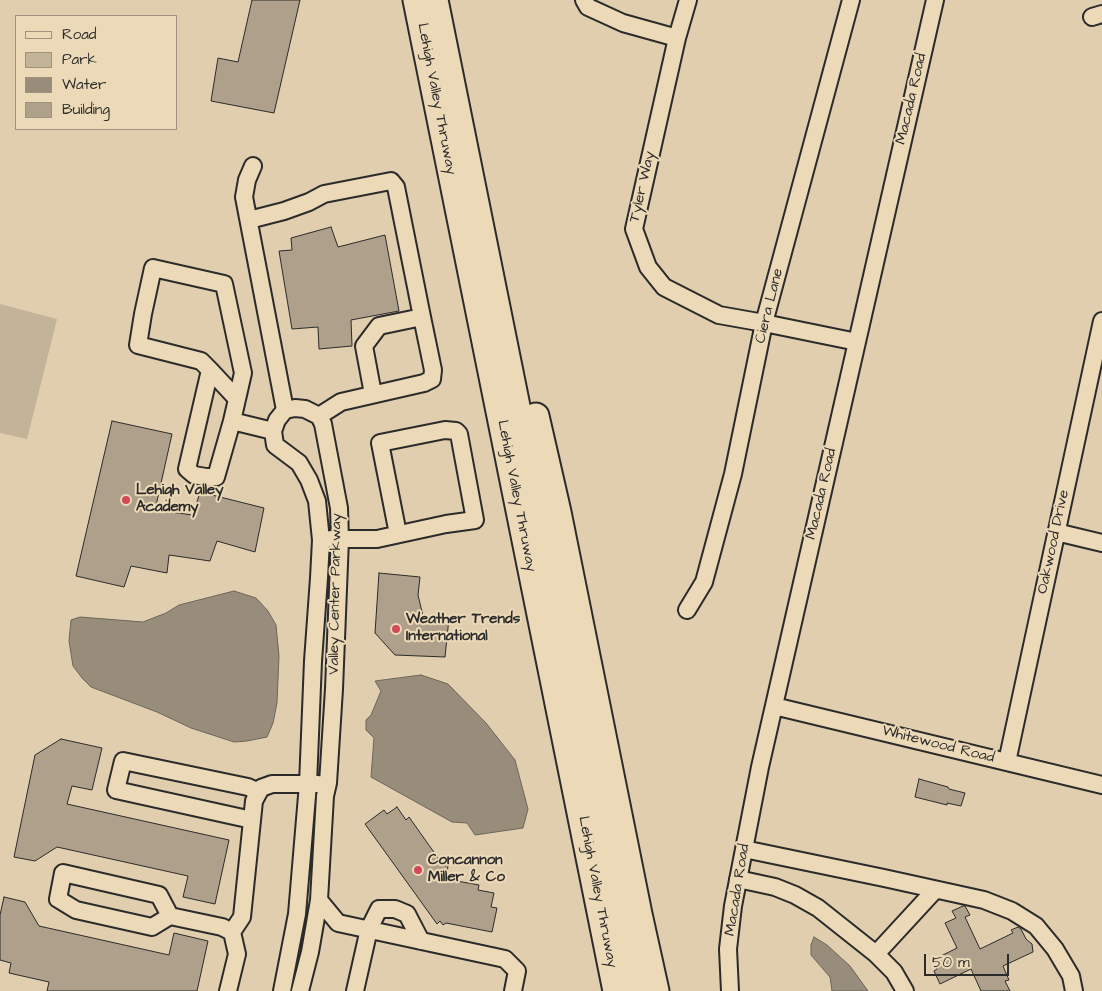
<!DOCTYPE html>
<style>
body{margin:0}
#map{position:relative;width:1102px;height:991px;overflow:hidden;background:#e0ceaf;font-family:"Architects Daughter",sans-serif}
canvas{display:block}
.legend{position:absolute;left:15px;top:15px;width:162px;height:115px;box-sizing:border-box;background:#ecd9b7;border:1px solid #9f937f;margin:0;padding:6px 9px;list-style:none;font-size:15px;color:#2b2b2b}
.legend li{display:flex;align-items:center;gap:10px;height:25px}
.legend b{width:25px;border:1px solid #9f937f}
.scale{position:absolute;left:924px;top:954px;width:85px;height:22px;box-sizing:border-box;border:2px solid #2b2b2b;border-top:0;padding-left:6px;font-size:15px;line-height:18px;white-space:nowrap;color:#2b2b2b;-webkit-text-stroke:4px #ecd9b7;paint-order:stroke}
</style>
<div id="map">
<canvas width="1102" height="991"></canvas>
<ul class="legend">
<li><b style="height:6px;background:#ecd9b7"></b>Road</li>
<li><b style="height:14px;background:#c2b399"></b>Park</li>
<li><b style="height:14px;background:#988d7a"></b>Water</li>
<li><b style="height:14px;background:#aea08a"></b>Building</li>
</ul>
<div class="scale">50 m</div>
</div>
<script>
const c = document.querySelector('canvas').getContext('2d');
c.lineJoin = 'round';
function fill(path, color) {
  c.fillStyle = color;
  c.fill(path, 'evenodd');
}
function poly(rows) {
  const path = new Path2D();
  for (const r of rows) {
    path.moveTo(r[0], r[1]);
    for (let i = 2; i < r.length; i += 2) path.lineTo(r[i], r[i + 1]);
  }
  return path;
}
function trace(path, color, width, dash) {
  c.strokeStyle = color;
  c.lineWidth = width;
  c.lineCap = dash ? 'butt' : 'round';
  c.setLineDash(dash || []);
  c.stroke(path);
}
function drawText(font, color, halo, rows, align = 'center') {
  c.font = font + ' "Architects Daughter",sans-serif';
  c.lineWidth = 4;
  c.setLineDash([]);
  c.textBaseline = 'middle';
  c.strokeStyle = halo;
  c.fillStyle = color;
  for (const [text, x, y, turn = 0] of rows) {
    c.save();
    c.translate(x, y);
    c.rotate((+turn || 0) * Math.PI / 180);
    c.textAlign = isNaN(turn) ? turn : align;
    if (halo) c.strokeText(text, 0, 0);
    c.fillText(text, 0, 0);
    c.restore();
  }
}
const green = poly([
 [0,304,57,319,27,439,0,433]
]);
const water = poly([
 [234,591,256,598,268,611,276,625,279,656,277,703,273,723,267,737,247,741,234,742,191,728,157,712,91,687,82,678,73,666,69,641,71,620,80,617,143,622,166,613,179,605,234,591],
 [421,675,448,684,486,723,515,760,528,809,523,828,475,835,467,823,452,822,371,777,374,738,366,730,366,720,371,715,381,691,375,681,421,675],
 [814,937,827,945,850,966,868,991,832,991,830,977,811,955,811,945,814,937]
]);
const building = poly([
 [252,0,300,0,274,113,211,101,218,58,238,62,252,0],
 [331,227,338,247,385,235,399,311,351,320,352,346,319,349,318,327,292,329,279,251,292,250,291,238,331,227],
 [112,421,172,434,155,510,193,515,200,492,264,508,255,552,217,541,210,561,169,555,167,573,131,566,124,587,76,576,112,421],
 [379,573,420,577,418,595,423,616,449,618,445,657,395,655,375,633,379,573],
 [61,739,102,748,92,790,72,786,67,804,229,840,215,904,183,897,188,876,57,847,35,861,14,857,35,755,61,739],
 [919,779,948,787,949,789,965,793,961,806,947,803,947,805,915,797,919,779],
 [397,807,406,820,409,817,443,865,448,866,446,879,479,885,478,890,494,893,491,907,497,908,492,932,446,923,443,925,440,921,437,924,365,824,384,810,387,814,397,807],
 [4,897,25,902,39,926,169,955,174,933,208,941,197,991,47,991,49,982,9,973,11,963,0,960,0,915,4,897],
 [963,906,965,906,970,915,965,917,980,949,1013,933,1011,930,1018,927,1021,929,1026,939,1032,944,1033,952,1003,966,1009,980,1005,981,1010,991,981,991,971,969,940,984,934,971,937,969,933,960,957,948,945,923,956,918,952,911,963,906]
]);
const minor = poly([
 [584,0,588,7,623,23,677,38],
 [688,0,677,38,634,229,648,267,664,287,719,315,764,323,857,342],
 [1092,17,1102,14],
 [253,166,247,180,244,197,285,410],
 [249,220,284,211,309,202,324,194,391,181,396,187,422,317,433,370,432,379,424,383,341,402,319,416],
 [210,370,237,399],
 [373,394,364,346,379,326,422,317],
 [232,421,243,373,224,284,153,268,143,314,138,345,201,361,210,370,187,469,194,475,206,477,216,477,232,421,273,431],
 [1056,532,1102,543],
 [331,539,377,539,446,524,475,520,459,434,456,431,445,430,380,443,398,534],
 [687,610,704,582,733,474,764,323,851,0],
 [774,706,1102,785],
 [1007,762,1102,321],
 [252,820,116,790,123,761,248,787,259,792],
 [744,849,884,878,984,900,1012,911,1036,926,1055,949,1071,976,1074,991],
 [738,879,775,887,795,895,818,908,876,954,894,972,905,991],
 [319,900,338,923,505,959,517,971,513,991],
 [170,916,152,927,76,910,58,899,63,873,159,895,170,916,222,927,232,932],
 [876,954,935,890],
 [228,991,237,954,232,932,242,917,254,801,261,788,272,784,318,784],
 [282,991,297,914,308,784,313,661,319,578,321,540,317,501,309,480,299,463,275,445,273,431,277,420,285,410,295,408,305,409,319,416,323,424,339,508,340,539,334,689,328,783,325,796,319,900,310,952,300,991],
 [355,991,369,929,379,909,395,909,407,914,421,941],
 [730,991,728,949,733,906,760,767,935,0]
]);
const highway = poly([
 [416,0,616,991],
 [435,0,635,991],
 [536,416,558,512,639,914,656,991]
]);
const markers = [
 [126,500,5,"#d1495b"],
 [396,629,5,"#d1495b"],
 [418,870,5,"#d1495b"]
];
const streetNames = [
 ["Lehigh Valley Thruway",436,99,79],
 ["Macada Road",912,99,-77],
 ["Tyler Way",643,187,-77],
 ["Ciera Lane",770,306,-76],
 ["Macada Road",822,494,-77],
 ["Lehigh Valley Thruway",516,496,79],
 ["Oakwood Drive",1054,542,-78],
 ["Valley Center Parkway",336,594,-89],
 ["Whitewood Road",938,745,14],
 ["Macada Road",738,890,-81],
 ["Lehigh Valley Thruway",597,892,79]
];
const poiNames = [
 ["Lehigh Valley",136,491],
 ["Academy",136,508],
 ["Weather Trends",406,620],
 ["International",406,637],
 ["Concannon",428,861],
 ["Miller & Co",428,878]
];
fill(green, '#c2b399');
fill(water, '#988d7a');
trace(water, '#6c665a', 1);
fill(building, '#aea08a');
trace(building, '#2b2b2b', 1);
trace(minor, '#2b2b2b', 20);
trace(highway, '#2b2b2b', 29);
trace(minor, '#ecd9b7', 16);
trace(highway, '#ecd9b7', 25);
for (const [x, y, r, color] of markers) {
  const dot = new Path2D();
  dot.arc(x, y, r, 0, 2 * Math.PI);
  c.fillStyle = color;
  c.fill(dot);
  trace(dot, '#ecd9b7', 2);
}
drawText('15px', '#2b2b2b', '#ecd9b7', streetNames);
drawText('bold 15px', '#2b2b2b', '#ecd9b7', poiNames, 'left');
</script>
